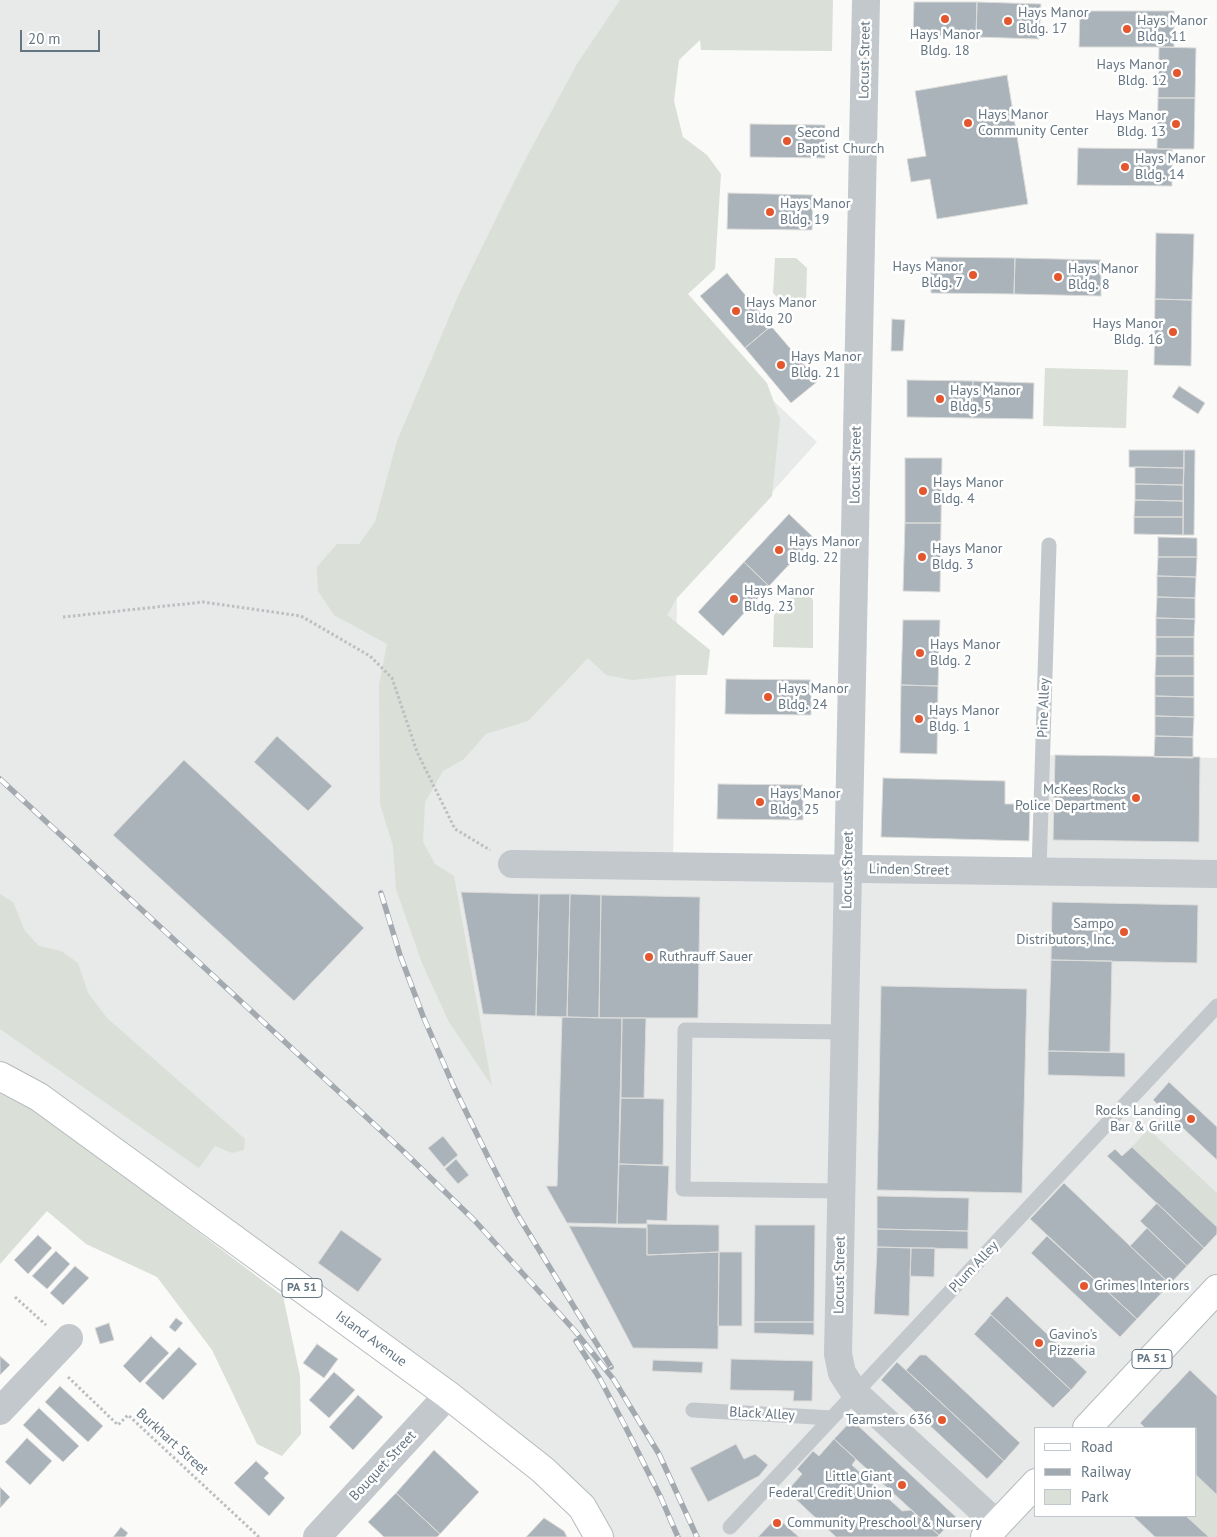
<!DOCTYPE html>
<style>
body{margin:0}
#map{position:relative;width:1217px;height:1537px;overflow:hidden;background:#fafaf8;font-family:"PT Sans",sans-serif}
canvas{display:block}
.legend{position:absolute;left:1034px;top:1427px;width:162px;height:90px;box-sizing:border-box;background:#fff;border:1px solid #c1c8cd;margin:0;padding:6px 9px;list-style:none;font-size:15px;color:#657683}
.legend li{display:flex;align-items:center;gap:10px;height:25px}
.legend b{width:25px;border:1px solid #c1c8cd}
.scale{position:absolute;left:20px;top:30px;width:80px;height:22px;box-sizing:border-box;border:2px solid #657683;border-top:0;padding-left:6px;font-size:15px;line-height:18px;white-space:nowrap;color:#657683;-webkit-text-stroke:4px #fff;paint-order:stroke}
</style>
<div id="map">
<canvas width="1217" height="1537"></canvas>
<ul class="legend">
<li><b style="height:6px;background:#fff"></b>Road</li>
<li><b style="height:6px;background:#a2aab0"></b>Railway</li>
<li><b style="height:14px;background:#dadfd7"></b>Park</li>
</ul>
<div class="scale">20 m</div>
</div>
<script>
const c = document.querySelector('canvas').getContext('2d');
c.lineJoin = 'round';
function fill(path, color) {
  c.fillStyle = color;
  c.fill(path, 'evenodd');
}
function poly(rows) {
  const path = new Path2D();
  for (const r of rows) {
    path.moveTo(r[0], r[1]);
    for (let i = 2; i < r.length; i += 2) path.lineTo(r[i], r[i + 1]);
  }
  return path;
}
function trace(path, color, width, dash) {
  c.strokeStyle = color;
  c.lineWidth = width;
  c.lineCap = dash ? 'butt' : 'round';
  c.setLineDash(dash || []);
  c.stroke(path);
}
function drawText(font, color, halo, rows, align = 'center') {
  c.font = font + ' "PT Sans",sans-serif';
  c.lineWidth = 5;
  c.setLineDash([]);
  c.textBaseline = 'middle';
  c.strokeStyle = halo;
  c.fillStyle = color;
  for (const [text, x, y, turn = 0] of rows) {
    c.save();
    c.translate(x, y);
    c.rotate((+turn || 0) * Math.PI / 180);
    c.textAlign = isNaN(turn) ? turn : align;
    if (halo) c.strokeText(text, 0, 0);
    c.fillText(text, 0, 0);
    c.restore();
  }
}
const built = poly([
 [0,0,728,0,547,187,817,442,677,598,673,866,1039,871,1043,755,1217,758,1217,1537,599,1537,582,1507,0,1076],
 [1036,1428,1196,1428,1196,1516,1036,1516]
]);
const green = poly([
 [620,0,833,0,832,51,701,50,700,40,679,60,674,101,683,137,707,155,721,174,715,269,688,294,767,383,780,419,772,496,677,598,667,615,710,650,707,675,679,675,632,680,606,675,588,658,528,721,486,734,464,759,443,771,425,802,423,842,435,864,454,876,492,1086,449,1022,422,963,396,889,393,846,380,804,379,685,387,644,334,615,318,591,317,567,337,544,359,544,375,522,397,441,459,294,524,162,577,64],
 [775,258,796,258,807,268,806,301,781,301,773,293],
 [1045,368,1128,370,1126,428,1043,426],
 [801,586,813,600,813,648,773,647,774,615],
 [0,894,13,902,25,931,39,946,61,951,78,963,88,993,107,1018,245,1139,244,1150,232,1153,215,1146,199,1168,0,1029],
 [0,1092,30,1105,283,1296,300,1376,301,1434,282,1456,257,1444,212,1350,157,1277,86,1244,47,1211,0,1264],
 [1148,1129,1217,1193,1217,1227,1132,1147],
 [1196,1475,1217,1495,1217,1537,1209,1537,1186,1516,1196,1516]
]);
const building = poly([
 [914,2,977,2,976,37,913,35,914,2],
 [977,2,1041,4,1039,39,976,37,977,2],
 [1080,11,1174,11,1174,47,1079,47,1080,11],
 [1159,47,1196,48,1195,98,1158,98,1159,47],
 [1007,75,1028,204,937,219,930,179,911,182,907,159,926,156,915,91,1007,75],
 [1158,98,1195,98,1194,149,1157,149,1158,98],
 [750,124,825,125,825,158,750,157,750,124],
 [1078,148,1172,149,1172,186,1077,185,1078,148],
 [728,193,813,195,812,230,727,229,728,193],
 [1156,233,1194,234,1192,300,1155,299,1156,233],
 [931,257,1015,258,1014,294,931,293,931,257],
 [1015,258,1101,260,1101,296,1014,294,1015,258],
 [727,273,771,326,745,348,700,296,727,273],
 [1155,299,1192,300,1191,366,1154,365,1155,299],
 [892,319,905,320,903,351,891,351,892,319],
 [771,326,818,381,791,403,745,348,771,326],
 [907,380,973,381,972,418,907,417,907,380],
 [973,381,1034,383,1033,419,972,418,973,381],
 [1179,386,1205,403,1198,414,1172,397,1179,386],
 [1129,450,1184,450,1184,468,1129,467,1129,450],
 [1184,450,1195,450,1194,535,1183,535,1184,450],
 [905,458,942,458,941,523,905,523,905,458],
 [1135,467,1184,468,1183,485,1135,484,1135,467],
 [1135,484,1183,485,1183,501,1135,500,1135,484],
 [1135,500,1183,501,1183,517,1134,517,1135,500],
 [789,514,814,538,769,586,744,562,789,514],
 [1134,517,1183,517,1183,535,1134,534,1134,517],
 [905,523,941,523,940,592,903,591,905,523],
 [1158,537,1197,538,1197,557,1158,557,1158,537],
 [1158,557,1197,557,1196,577,1157,576,1158,557],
 [744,562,769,586,723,636,698,612,744,562],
 [1157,576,1196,577,1195,598,1157,597,1157,576],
 [1157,597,1195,598,1195,619,1156,618,1157,597],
 [1156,618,1195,619,1194,637,1156,637,1156,618],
 [903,620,940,620,938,686,901,685,903,620],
 [1156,637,1194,637,1194,656,1156,656,1156,637],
 [1156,656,1194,656,1194,676,1155,676,1156,656],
 [1155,676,1194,676,1194,697,1155,696,1155,676],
 [726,679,811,680,811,715,725,714,726,679],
 [901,685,938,686,937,754,900,753,901,685],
 [1155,696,1194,697,1194,717,1155,716,1155,696],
 [1155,716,1194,717,1193,737,1155,736,1155,716],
 [277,736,332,786,308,811,254,762,277,736],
 [1155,736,1193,737,1193,758,1154,757,1155,736],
 [1055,755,1200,757,1199,842,1053,840,1055,755],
 [184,760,364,928,294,1001,113,835,184,760],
 [883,778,1005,781,1005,804,1030,804,1029,841,881,837,883,778],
 [718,784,803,785,803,820,717,819,718,784],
 [461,892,539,894,536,1016,483,1014,461,892],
 [539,894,570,894,567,1017,536,1016,539,894],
 [570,894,601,895,599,1018,567,1017,570,894],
 [601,895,700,897,698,1018,599,1018,601,895],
 [1052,902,1198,905,1197,963,1051,960,1052,902],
 [1051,960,1112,961,1110,1052,1048,1051,1051,960],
 [881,986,1027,989,1022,1193,877,1190,881,986],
 [562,1017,622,1018,617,1224,567,1223,546,1186,557,1186,562,1017],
 [622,1018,646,1018,644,1098,621,1098,622,1018],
 [1048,1051,1125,1053,1125,1077,1048,1075,1048,1051],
 [1169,1082,1217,1127,1217,1160,1153,1100,1169,1082],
 [621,1098,664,1099,663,1165,619,1164,621,1098],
 [443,1136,458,1155,444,1167,428,1148,443,1136],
 [1132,1147,1217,1227,1217,1234,1204,1248,1107,1156,1115,1149,1122,1156,1132,1147],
 [456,1159,469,1175,458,1184,445,1169,456,1159],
 [619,1164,669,1166,667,1221,647,1220,647,1224,617,1224,619,1164],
 [1064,1183,1170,1284,1137,1319,1030,1219,1064,1183],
 [877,1196,969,1198,968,1231,877,1229,877,1196],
 [1157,1203,1204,1248,1187,1266,1140,1221,1157,1203],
 [647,1224,719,1225,719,1252,647,1255,647,1224],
 [755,1225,815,1225,814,1322,754,1322,755,1225],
 [569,1226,647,1228,647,1255,719,1252,718,1349,633,1348,569,1226],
 [1147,1228,1187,1266,1170,1284,1130,1246,1147,1228],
 [877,1229,968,1231,968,1249,877,1247,877,1229],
 [341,1230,382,1259,358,1292,318,1263,341,1230],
 [38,1235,52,1248,28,1274,14,1260,38,1235],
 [1047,1236,1137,1319,1120,1337,1031,1253,1047,1236],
 [877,1247,911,1248,909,1316,874,1314,877,1247],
 [911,1248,935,1248,934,1277,910,1276,911,1248],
 [56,1251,70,1264,47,1289,32,1276,56,1251],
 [719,1252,742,1252,742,1326,718,1326,719,1252],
 [75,1266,89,1278,63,1305,50,1293,75,1266],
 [1007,1296,1087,1372,1071,1390,990,1314,1007,1296],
 [991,1315,1071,1390,1053,1408,974,1334,991,1315],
 [176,1318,183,1323,175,1332,169,1327,176,1318],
 [754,1322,814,1322,814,1335,754,1333,754,1322],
 [109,1323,114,1340,100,1344,95,1328,109,1323],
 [151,1336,169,1353,140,1383,123,1366,151,1336],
 [317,1344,338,1359,324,1378,303,1363,317,1344],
 [179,1347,197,1364,163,1400,145,1383,179,1347],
 [920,1355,926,1355,1020,1443,1004,1461,906,1370,920,1355],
 [0,1356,10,1365,0,1375,0,1356],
 [731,1359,813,1361,812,1401,793,1401,794,1391,730,1390,731,1359],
 [653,1360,703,1362,702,1373,652,1371,653,1360],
 [897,1362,1004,1461,987,1479,881,1380,897,1362],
 [1190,1370,1217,1396,1217,1495,1196,1475,1196,1428,1145,1428,1140,1423,1190,1370],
 [334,1372,355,1390,329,1418,309,1400,334,1372],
 [60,1386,103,1426,88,1442,45,1402,60,1386],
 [358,1395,383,1417,353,1450,329,1427,358,1395],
 [39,1408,79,1446,63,1462,23,1425,39,1408],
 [852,1420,956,1517,939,1535,834,1439,852,1420],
 [27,1438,52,1461,30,1485,5,1462,27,1438],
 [834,1439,856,1459,852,1465,902,1511,911,1510,939,1535,937,1537,836,1537,787,1491,802,1474,797,1469,813,1451,819,1456,834,1439],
 [736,1444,744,1459,755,1454,768,1465,759,1476,708,1502,690,1468,736,1444],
 [434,1450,479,1492,440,1534,396,1493,434,1450],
 [256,1461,269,1473,264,1478,285,1498,269,1516,234,1483,256,1461],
 [0,1487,10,1497,0,1508,0,1487],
 [396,1493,440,1534,437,1537,384,1537,368,1522,396,1493],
 [1133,1516,1186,1516,1209,1537,1155,1537,1133,1516],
 [777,1517,791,1530,799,1537,758,1537,777,1517],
 [544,1518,564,1531,567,1537,526,1537,544,1518],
 [121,1527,128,1533,125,1537,113,1537,121,1527]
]);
const path = poly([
 [63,617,203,602,301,616,370,656,392,678,417,752,455,829,490,850],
 [15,1297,46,1325],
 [68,1377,118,1425,128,1415,259,1537]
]);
const service = poly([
 [1039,871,1049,545],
 [842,1191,683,1189,685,1030,845,1032],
 [693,1410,832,1418],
 [730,1527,1217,1006]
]);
const minor = poly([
 [866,0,838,1354,842,1373,855,1393,997,1524],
 [512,864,1217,874],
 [0,1411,69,1338],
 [317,1537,448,1395]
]);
const primary = poly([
 [0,1076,39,1097,448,1395,543,1470,582,1507,599,1537],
 [1087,1428,1217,1289],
 [985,1537,1036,1483]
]);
const rail = poly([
 [0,779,402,1150,475,1221,575,1331,614,1380,659,1454,697,1537],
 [381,893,400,955,423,1016,453,1085,488,1157,517,1214,611,1367],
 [576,1341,600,1379,626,1428,661,1498,678,1537]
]);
const markers = [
 [945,19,5,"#e4572e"],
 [1008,21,5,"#e4572e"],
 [1127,29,5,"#e4572e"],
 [1177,73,5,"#e4572e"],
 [968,123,5,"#e4572e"],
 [1176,124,5,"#e4572e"],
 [787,141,5,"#e4572e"],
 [1125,167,5,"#e4572e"],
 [770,212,5,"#e4572e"],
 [973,275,5,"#e4572e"],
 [1058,277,5,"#e4572e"],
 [736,311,5,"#e4572e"],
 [1173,332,5,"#e4572e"],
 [781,365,5,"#e4572e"],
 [940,399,5,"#e4572e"],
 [923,491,5,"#e4572e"],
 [779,550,5,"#e4572e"],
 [922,557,5,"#e4572e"],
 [734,599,5,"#e4572e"],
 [920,653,5,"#e4572e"],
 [768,697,5,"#e4572e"],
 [919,719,5,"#e4572e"],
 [1136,798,5,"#e4572e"],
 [760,802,5,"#e4572e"],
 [1124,932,5,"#e4572e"],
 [649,957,5,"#e4572e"],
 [1191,1119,5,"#e4572e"],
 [1084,1286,5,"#e4572e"],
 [1039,1343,5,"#e4572e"],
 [942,1420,5,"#e4572e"],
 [902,1485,5,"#e4572e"],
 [777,1523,5,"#e4572e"]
];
const shields = [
 [302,1288,40],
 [1152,1359,40]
];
const shieldNames = [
 ["PA 51",302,1288],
 ["PA 51",1152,1359]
];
const poiNames = [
 ["Hays Manor",1018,13],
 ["Bldg. 17",1018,29],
 ["Hays Manor",1137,21],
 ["Bldg. 11",1137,37],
 ["Hays Manor",945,35,"center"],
 ["Bldg. 18",945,51,"center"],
 ["Hays Manor",1167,65,"right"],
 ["Bldg. 12",1167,81,"right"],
 ["Hays Manor",978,115],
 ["Community Center",978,131],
 ["Hays Manor",1166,116,"right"],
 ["Bldg. 13",1166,132,"right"],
 ["Second",797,133],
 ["Baptist Church",797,149],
 ["Hays Manor",1135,159],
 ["Bldg. 14",1135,175],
 ["Hays Manor",780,204],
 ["Bldg. 19",780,220],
 ["Hays Manor",963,267,"right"],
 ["Bldg. 7",963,283,"right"],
 ["Hays Manor",1068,269],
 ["Bldg. 8",1068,285],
 ["Hays Manor",746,303],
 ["Bldg 20",746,319],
 ["Hays Manor",1163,324,"right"],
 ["Bldg. 16",1163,340,"right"],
 ["Hays Manor",791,357],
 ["Bldg. 21",791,373],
 ["Hays Manor",950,391],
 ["Bldg. 5",950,407],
 ["Hays Manor",933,483],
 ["Bldg. 4",933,499],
 ["Hays Manor",789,542],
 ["Bldg. 22",789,558],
 ["Hays Manor",932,549],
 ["Bldg. 3",932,565],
 ["Hays Manor",744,591],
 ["Bldg. 23",744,607],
 ["Hays Manor",930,645],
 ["Bldg. 2",930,661],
 ["Hays Manor",778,689],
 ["Bldg. 24",778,705],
 ["Hays Manor",929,711],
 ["Bldg. 1",929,727],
 ["McKees Rocks",1126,790,"right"],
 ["Police Department",1126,806,"right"],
 ["Hays Manor",770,794],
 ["Bldg. 25",770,810],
 ["Sampo",1114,924,"right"],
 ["Distributors, Inc.",1114,940,"right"],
 ["Ruthrauff Sauer",659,957],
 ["Rocks Landing",1181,1111,"right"],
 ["Bar & Grille",1181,1127,"right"],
 ["Grimes Interiors",1094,1286],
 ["Gavino's",1049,1335],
 ["Pizzeria",1049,1351],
 ["Teamsters 636",932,1420,"right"],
 ["Little Giant",892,1477,"right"],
 ["Federal Credit Union",892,1493,"right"],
 ["Community Preschool & Nursery",787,1523]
];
const streetNames = [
 ["Locust Street",865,60,-89],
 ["Locust Street",856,465,-89],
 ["Pine Alley",1044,708,-88],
 ["Locust Street",848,870,-89],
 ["Linden Street",909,870,1],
 ["Plum Alley",974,1267,-47],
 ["Locust Street",840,1275,-89],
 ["Island Avenue",371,1339,36],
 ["Black Alley",762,1414,3],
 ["Burkhart Street",172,1442,42],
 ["Bouquet Street",383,1466,-47]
];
fill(built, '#e8e9e9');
fill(green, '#dadfd7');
fill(building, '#aab3b9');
trace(building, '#dcdcda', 1);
trace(primary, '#b5babe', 30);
trace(path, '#bbbfc2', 3, [2.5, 2.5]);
trace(service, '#c3c8cc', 15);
trace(minor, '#c3c8cc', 28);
trace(primary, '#fff', 28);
trace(rail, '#a2aab0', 5.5);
trace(rail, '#fff', 4, [11]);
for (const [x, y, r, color] of markers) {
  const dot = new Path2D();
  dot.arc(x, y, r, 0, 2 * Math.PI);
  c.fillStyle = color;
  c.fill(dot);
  trace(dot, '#fff', 2);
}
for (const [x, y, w] of shields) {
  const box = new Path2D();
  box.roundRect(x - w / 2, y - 9.5, w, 19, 4);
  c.fillStyle = '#fff';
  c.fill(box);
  trace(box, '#657683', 1);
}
drawText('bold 12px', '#657683', null, shieldNames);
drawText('14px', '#657683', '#fff', poiNames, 'left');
drawText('14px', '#657683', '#fff', streetNames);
</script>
